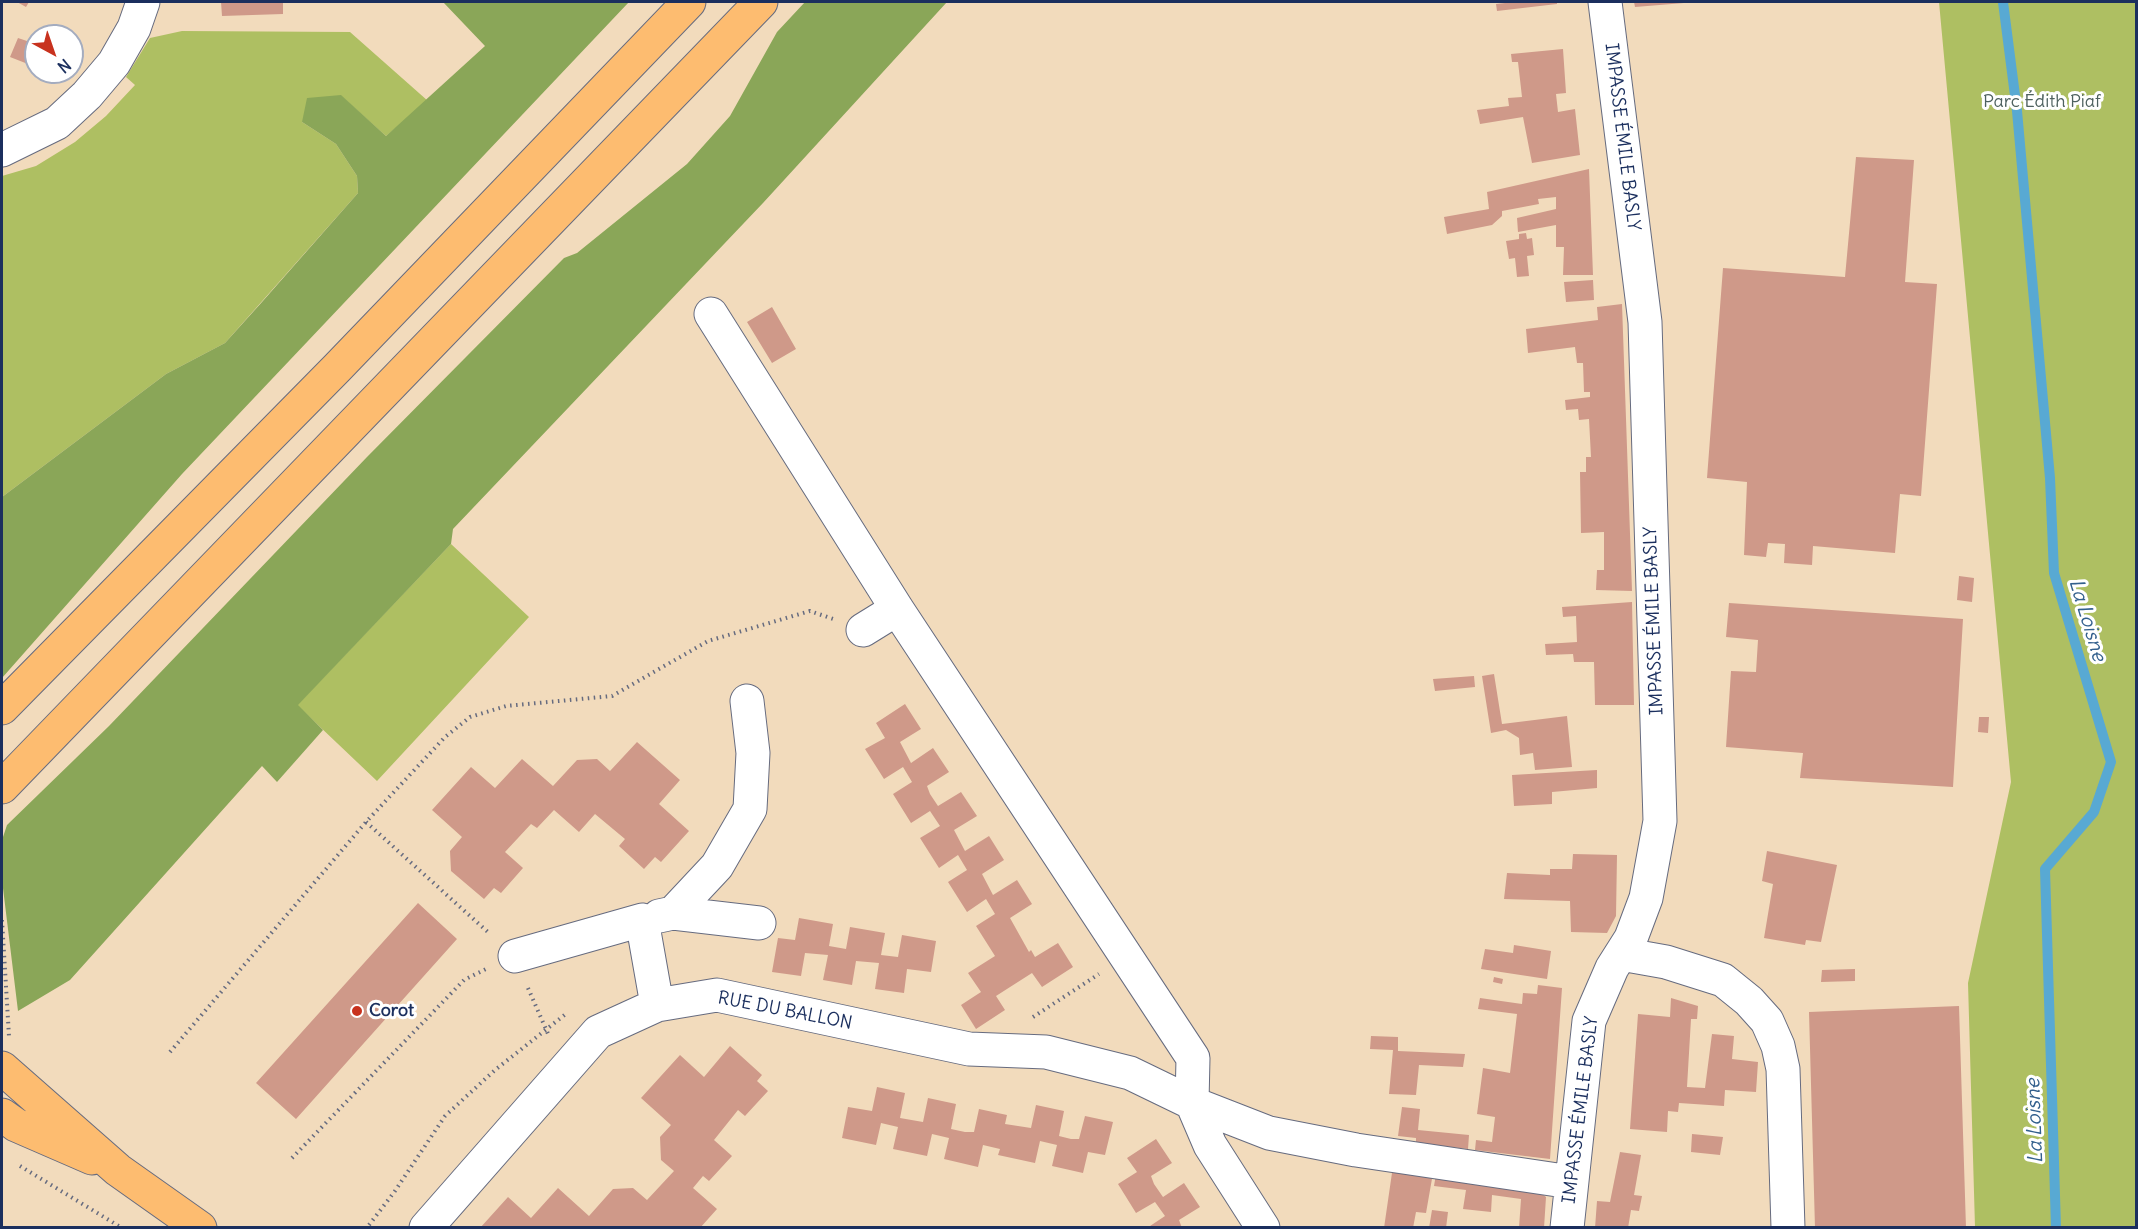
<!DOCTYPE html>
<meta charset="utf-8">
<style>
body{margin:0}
#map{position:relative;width:2138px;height:1229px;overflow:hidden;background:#f2dbbc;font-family:Delius,sans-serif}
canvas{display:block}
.frame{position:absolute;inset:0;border:3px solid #1b2f5e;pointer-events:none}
.north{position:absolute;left:24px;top:24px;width:60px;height:60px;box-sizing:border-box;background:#fff;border:2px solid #a4acbf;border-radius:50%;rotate:140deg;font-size:16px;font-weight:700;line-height:24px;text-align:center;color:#1b2f5e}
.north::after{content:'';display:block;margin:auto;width:21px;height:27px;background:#c8321e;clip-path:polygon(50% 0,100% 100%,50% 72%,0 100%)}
</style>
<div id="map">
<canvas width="2138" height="1229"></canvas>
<div class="frame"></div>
<div class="north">N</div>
</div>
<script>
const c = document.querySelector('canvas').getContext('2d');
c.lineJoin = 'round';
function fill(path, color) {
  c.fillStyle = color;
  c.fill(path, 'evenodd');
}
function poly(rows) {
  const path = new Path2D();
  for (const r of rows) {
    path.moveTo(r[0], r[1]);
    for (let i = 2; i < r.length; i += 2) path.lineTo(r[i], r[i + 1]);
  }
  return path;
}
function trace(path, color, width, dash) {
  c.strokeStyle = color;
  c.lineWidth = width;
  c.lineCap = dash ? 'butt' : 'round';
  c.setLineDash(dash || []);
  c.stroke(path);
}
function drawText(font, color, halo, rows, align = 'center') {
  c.font = font + ' Delius,sans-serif';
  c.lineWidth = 6;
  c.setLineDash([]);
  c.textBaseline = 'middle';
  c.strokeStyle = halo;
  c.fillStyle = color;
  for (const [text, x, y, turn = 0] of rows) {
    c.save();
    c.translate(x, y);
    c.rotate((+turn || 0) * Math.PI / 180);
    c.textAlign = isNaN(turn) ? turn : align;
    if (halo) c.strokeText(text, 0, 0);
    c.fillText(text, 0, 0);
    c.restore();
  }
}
const green = poly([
 [1939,2,2136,2,2136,1227,1975,1227,1968,983,2011,782],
 [182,31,350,32,428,101,386,136,341,96,302,122,336,144,357,176,358,193,225,343,166,374,2,497,2,176,36,166,75,142,106,116,135,85,126,77,150,38],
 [451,544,529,617,377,781,297,705]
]);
const forest = poly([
 [443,2,629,2,182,474,2,678,2,497,166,374,225,343,262,302,358,193,357,176,336,144,302,122,307,98,341,95,386,136,485,46],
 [805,2,947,2,763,203,453,529,451,544,298,705,323,730,277,782,262,766,70,980,18,1011,2,880,2,840,7,825,109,726,367,457,564,258,577,253,687,164,730,116,777,32]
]);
const stream = poly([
 [2003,2,2017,111,2050,478,2054,573,2111,762,2094,812,2045,869,2056,1228]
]);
const building = poly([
 [17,2,29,2,26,7],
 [221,2,283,2,283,14,222,16],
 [1514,2,1557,2,1557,4,1497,11,1496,4],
 [1634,2,1684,2,1684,3,1635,7],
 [18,38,36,44,33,66,10,57],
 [72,48,83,54,76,69,72,67],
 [1563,49,1566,93,1556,94,1558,112,1575,109,1580,155,1532,163,1523,117,1480,124,1477,110,1509,106,1508,98,1522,97,1518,62,1512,62,1511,54],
 [1856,157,1914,160,1905,282,1937,284,1921,496,1900,494,1895,553,1813,546,1812,565,1784,563,1785,544,1768,543,1766,557,1744,555,1747,482,1707,478,1723,268,1845,277],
 [1589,169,1593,275,1563,275,1564,247,1556,247,1556,225,1518,232,1517,218,1556,209,1556,197,1538,199,1539,204,1502,211,1502,216,1492,225,1447,234,1444,217,1489,209,1487,192],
 [1526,233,1527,239,1532,238,1534,255,1527,256,1529,276,1517,277,1515,258,1509,259,1506,241,1519,239,1519,234],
 [1593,280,1594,300,1566,302,1564,282],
 [1622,304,1632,591,1596,590,1597,570,1604,570,1604,532,1581,533,1580,472,1586,472,1586,457,1591,457,1589,419,1579,420,1578,409,1566,410,1565,400,1590,397,1590,392,1584,392,1583,363,1577,363,1575,347,1528,353,1526,329,1598,320,1597,307],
 [772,307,796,349,772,363,747,322],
 [1959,576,1974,578,1972,602,1957,600],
 [1632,602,1634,705,1595,705,1594,662,1574,662,1573,654,1546,655,1545,644,1577,642,1576,616,1563,617,1562,607],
 [1729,603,1963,619,1953,787,1800,778,1803,753,1726,747,1731,671,1756,672,1758,640,1726,637],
 [1494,674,1502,724,1567,716,1572,767,1535,770,1533,753,1520,755,1519,738,1506,730,1491,733,1482,676],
 [1474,676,1475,687,1435,691,1433,679],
 [905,704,921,729,900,742,911,763,933,748,949,772,927,786,930,794,938,806,961,792,977,816,954,830,965,851,989,836,1004,860,982,874,993,895,1017,880,1032,904,1010,918,1029,952,1031,950,1035,957,1058,943,1073,967,1042,987,1032,973,996,996,1005,1010,976,1029,961,1005,981,992,968,973,995,956,976,926,995,914,986,899,967,912,948,882,967,870,958,855,939,868,920,838,940,826,930,811,911,823,893,794,912,782,903,767,884,779,865,749,885,738,876,723],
 [1979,717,1989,717,1988,733,1978,732],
 [637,742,680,780,659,804,689,831,661,862,655,857,644,869,619,846,625,839,595,814,579,832,554,810,537,828,531,824,505,852,523,868,501,893,494,888,484,899,451,871,450,851,462,837,432,810,471,767,495,788,522,759,553,786,577,760,597,759,610,771],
 [1597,770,1597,788,1552,792,1552,804,1514,806,1512,775],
 [1767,851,1837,865,1821,942,1806,940,1805,945,1764,938,1773,884,1762,881],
 [1573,854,1617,855,1616,916,1607,933,1571,932,1570,901,1504,899,1507,873,1550,875,1550,869,1572,869],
 [418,903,457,939,296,1119,256,1083],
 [799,918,833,924,829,946,846,949,850,927,885,933,881,955,898,957,902,935,936,941,931,972,907,969,904,993,875,989,879,963,856,961,852,985,823,980,828,955,805,953,801,976,772,972,778,938,795,940],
 [1514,945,1551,951,1547,979,1481,969,1485,949,1513,953],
 [1855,969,1855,981,1821,982,1822,970],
 [1494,977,1503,979,1502,984,1493,982],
 [1538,985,1562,988,1550,1159,1475,1150,1476,1140,1492,1142,1495,1117,1477,1114,1483,1068,1510,1073,1517,1014,1478,1009,1480,998,1522,1004,1523,993,1537,994],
 [1671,998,1698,1006,1697,1019,1691,1019,1687,1087,1705,1088,1712,1034,1734,1036,1732,1059,1758,1062,1756,1092,1725,1090,1724,1106,1679,1103,1678,1112,1668,1111,1667,1132,1630,1129,1638,1014,1670,1017],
 [1959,1006,1966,1228,1815,1228,1809,1012],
 [1371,1036,1398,1037,1398,1051,1465,1054,1463,1067,1419,1065,1416,1095,1389,1094,1393,1050,1370,1049],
 [730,1046,762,1075,757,1081,768,1091,745,1116,738,1110,714,1140,732,1156,709,1181,703,1176,693,1188,717,1209,700,1228,480,1228,508,1197,531,1218,558,1188,589,1216,613,1189,633,1188,647,1200,674,1171,661,1160,660,1137,671,1125,641,1098,680,1055,704,1077],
 [877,1087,905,1093,900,1118,923,1122,928,1098,956,1104,951,1129,965,1132,974,1132,979,1109,1007,1115,1005,1124,1031,1128,1036,1105,1064,1111,1059,1136,1071,1139,1079,1139,1085,1116,1113,1122,1105,1155,1088,1152,1083,1173,1052,1166,1057,1145,1040,1141,1035,1163,998,1155,1000,1149,983,1145,978,1167,944,1159,949,1138,932,1134,927,1156,893,1149,898,1127,881,1123,876,1145,842,1138,848,1107,872,1111],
 [1402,1107,1420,1109,1418,1130,1469,1135,1468,1149,1416,1143,1416,1138,1398,1136],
 [1692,1134,1723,1137,1720,1155,1691,1152],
 [1156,1139,1172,1163,1151,1176,1154,1184,1163,1197,1184,1183,1200,1207,1179,1220,1182,1228,1147,1228,1165,1216,1155,1202,1136,1213,1118,1184,1137,1172,1127,1158],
 [1620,1152,1641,1155,1634,1195,1642,1196,1639,1211,1631,1210,1628,1228,1595,1228,1597,1201,1610,1202],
 [1393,1166,1433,1173,1426,1213,1416,1212,1413,1228,1384,1228],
 [1436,1174,1537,1190,1546,1197,1544,1228,1519,1228,1521,1199,1492,1195,1491,1212,1463,1209,1466,1190,1434,1186],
 [1432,1210,1448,1212,1446,1228,1429,1228]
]);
const path = poly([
 [366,822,490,934],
 [2,920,9,1036],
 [528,988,549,1036],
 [1033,1017,1099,974],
 [170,1052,366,822,445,737,470,717,506,706,612,696,708,641,810,611,833,619],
 [292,1158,464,980,486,969],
 [20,1166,122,1228],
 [369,1225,395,1191,445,1116,495,1070,567,1013]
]);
const minor = poly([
 [2,150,57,123,87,95,114,63,134,28,143,2],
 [711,314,897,609,1193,1058,1192,1103,1210,1145,1263,1228],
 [863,630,897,609],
 [673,913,717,866,750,809,753,753,747,701],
 [659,916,673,913,759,923],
 [1621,954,1666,962,1723,980,1749,1001,1767,1021,1778,1046,1783,1069,1788,1228],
 [515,956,642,920,657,1005],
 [426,1228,598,1032,657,1005,717,995,969,1049,1046,1052,1130,1073,1192,1103,1269,1133,1356,1150,1571,1182],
 [1567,1228,1589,1021,1612,968,1631,938,1646,898,1660,821,1645,322,1605,2]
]);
const major = poly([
 [2,1068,118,1170,200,1228],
 [2,1115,16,1125,92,1158]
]);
const highway = poly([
 [2,708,337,368,689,2],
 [2,787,761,2]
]);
const markers = [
 [357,1011,6,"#c8321e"]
];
const parkNames = [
 ["Parc Édith Piaf",2042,102]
];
const streetNames = [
 ["IMPASSE ÉMILE BASLY",1622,137,83],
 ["IMPASSE ÉMILE BASLY",1654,621,-92],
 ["RUE DU BALLON",785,1011,11],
 ["IMPASSE ÉMILE BASLY",1581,1110,-83]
];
const poiNames = [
 ["Corot",369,1011]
];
const waterNames = [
 ["La Loisne",2087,620,73],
 ["La Loisne",2035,1121,-92]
];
fill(green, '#aebf62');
fill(forest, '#8aa658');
trace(stream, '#58a9d3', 10);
fill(building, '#cf9989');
trace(minor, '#666b7f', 35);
trace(major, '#666b7f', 35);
trace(highway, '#666b7f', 35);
trace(path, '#666b7f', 4, [1.5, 4.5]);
trace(minor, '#fff', 33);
trace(major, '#fdbc70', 33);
trace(highway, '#fdbc70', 33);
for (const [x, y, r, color] of markers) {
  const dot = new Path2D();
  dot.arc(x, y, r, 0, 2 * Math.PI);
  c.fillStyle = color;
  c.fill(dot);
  trace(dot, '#fff', 2);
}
drawText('18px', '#4e615f', '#fff', parkNames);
drawText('18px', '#1b2f5e', '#fff', streetNames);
drawText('bold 18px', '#1b2f5e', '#fff', poiNames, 'left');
drawText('italic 20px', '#33608d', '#fff', waterNames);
</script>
